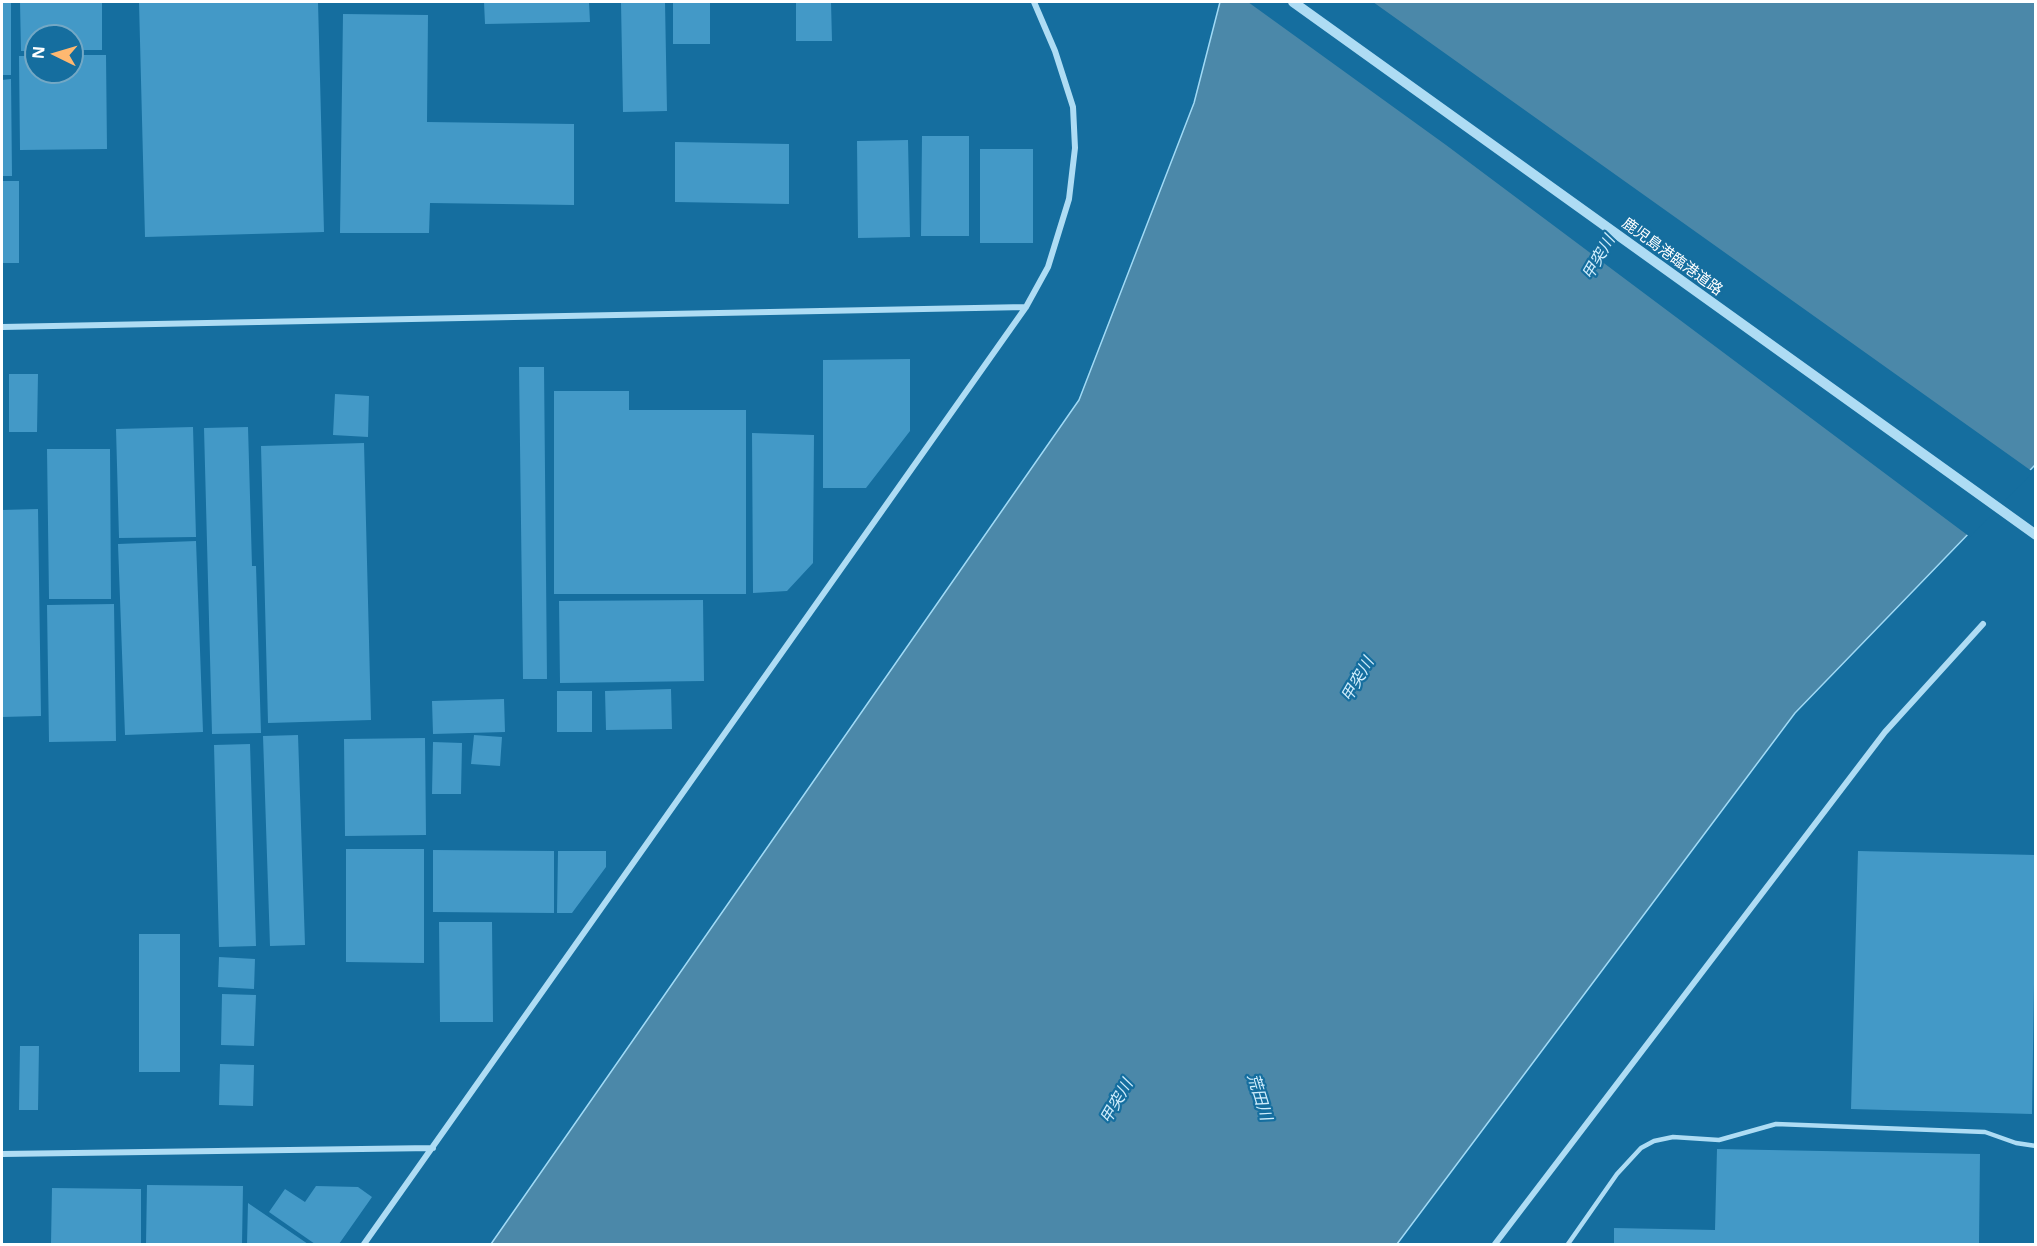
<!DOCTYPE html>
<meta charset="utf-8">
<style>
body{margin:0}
#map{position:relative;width:2037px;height:1246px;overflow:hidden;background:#156e9f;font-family:"Open Sans",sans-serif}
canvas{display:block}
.frame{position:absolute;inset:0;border:3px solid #fff;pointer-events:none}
.north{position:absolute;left:24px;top:24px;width:60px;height:60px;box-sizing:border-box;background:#156e9f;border:2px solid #73a8c5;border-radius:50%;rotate:275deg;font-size:16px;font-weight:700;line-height:24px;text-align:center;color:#fff}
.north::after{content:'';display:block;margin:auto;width:21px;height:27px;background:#ffb870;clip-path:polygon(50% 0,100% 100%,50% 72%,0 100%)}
</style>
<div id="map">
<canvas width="2037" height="1246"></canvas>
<div class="frame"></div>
<div class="north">N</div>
</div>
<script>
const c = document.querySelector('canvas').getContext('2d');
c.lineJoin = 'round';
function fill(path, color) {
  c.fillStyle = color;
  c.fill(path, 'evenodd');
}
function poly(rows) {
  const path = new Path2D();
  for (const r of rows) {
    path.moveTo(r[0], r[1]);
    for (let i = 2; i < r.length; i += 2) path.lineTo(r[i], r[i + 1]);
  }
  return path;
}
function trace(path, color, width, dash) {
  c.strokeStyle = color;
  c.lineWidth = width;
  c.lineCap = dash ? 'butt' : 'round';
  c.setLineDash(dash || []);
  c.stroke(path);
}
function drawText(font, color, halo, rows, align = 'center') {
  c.font = font + ' "Open Sans","Noto Sans JP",sans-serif';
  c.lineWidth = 4.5;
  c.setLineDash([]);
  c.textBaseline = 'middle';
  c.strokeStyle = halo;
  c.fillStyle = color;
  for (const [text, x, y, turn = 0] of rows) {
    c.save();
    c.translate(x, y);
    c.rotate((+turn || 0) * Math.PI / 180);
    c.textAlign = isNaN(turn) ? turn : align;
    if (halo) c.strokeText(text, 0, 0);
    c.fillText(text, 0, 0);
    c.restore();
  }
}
const water = poly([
 [1220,2,2035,2,2035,465,1795,713,1397,1244,491,1244,1079,400,1194,103,1220,2]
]);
const pier = poly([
 [1248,2,1373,2,2033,472,1970,537,1446,145]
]);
const building = poly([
 [2,2,11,2,11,75,2,75],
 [20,2,102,2,102,50,72,50,72,36,36,36,36,51,21,51],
 [139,2,318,2,324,232,145,237],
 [484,2,589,2,590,22,485,24],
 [621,2,665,2,667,111,623,112],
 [673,2,710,2,710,44,673,44],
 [796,2,831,2,832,41,796,41],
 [343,14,428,15,427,122,574,124,574,205,430,203,429,233,340,233],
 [72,55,106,55,107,149,20,150,19,56,36,56,36,72,72,72],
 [11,79,12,176,2,176,2,80],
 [922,136,969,136,969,236,921,236],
 [908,140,910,237,858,238,857,141],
 [675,142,789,144,789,204,675,202],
 [980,149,1033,149,1033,243,980,243],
 [2,181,19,181,19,263,2,263],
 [910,359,910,431,866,488,823,488,823,360],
 [519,367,544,367,547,679,523,679],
 [9,374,38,374,37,432,9,432],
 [554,391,629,391,629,410,746,410,746,594,554,594],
 [335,394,369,396,368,437,333,435],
 [193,427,196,537,119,538,116,429],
 [248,427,252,566,256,566,261,733,212,734,204,428],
 [752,433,814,435,813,563,787,591,753,593],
 [364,443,371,720,268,723,261,446],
 [47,449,110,449,111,599,49,599],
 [38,509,41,716,2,717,2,510],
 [196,541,203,732,125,735,118,544],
 [703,600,704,681,560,683,559,601],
 [114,604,116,741,49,742,47,605],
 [671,689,672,729,606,730,605,691],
 [557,691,592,691,592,732,557,732],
 [504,699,505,732,433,734,432,701],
 [298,735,305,945,270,946,263,736],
 [474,735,502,737,500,766,471,764],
 [425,738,426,835,345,836,344,739],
 [433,742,462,743,461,794,432,794],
 [250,744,256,946,219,947,214,745],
 [346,849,424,849,424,963,346,962],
 [433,850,554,851,554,913,433,912],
 [558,851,606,851,606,867,572,913,557,913],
 [1858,851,2036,855,2032,1114,1851,1109],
 [439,922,492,922,493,1022,440,1022],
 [139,934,180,934,180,1072,139,1072],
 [219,957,255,959,254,989,218,987],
 [222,994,256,995,254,1046,221,1045],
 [20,1046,39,1046,38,1110,19,1110],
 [220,1064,254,1065,253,1106,219,1105],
 [1717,1149,1980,1154,1979,1244,1614,1244,1614,1228,1715,1230],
 [147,1185,243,1186,242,1244,146,1244],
 [316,1186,358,1187,372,1197,339,1244,315,1244,269,1212,285,1189,305,1202],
 [52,1188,141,1189,141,1244,51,1244],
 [248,1203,308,1244,247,1244]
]);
const service = poly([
 [1568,1244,1617,1174,1641,1148,1654,1141,1673,1137,1719,1140,1776,1124,1985,1132,2016,1143,2036,1146]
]);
const minor = poly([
 [2,327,1026,307],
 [2,1154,433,1148],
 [364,1244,1026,307,1048,267,1069,199,1075,148,1073,107,1055,51,1034,2],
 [1495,1244,1885,732,1983,624]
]);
const tertiary = poly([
 [1293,2,2036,535]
]);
const streetNames = [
 ["鹿児島港臨港道路",1672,257,36]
];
const waterNames = [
 ["甲突川",1599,258,-60],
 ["甲突川",1358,680,-60],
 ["荒田川",1259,1097,73],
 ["甲突川",1117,1102,-60]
];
fill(water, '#4b88a9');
trace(water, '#a0daf6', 1.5);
fill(pier, '#156e9f');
fill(building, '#4399c7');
trace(service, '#aedcf4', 4.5);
trace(minor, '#aedcf4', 6);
trace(tertiary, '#aedcf4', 10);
drawText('15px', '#fff', '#156e9f', streetNames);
drawText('italic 16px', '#cfedfc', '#156e9f', waterNames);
</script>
